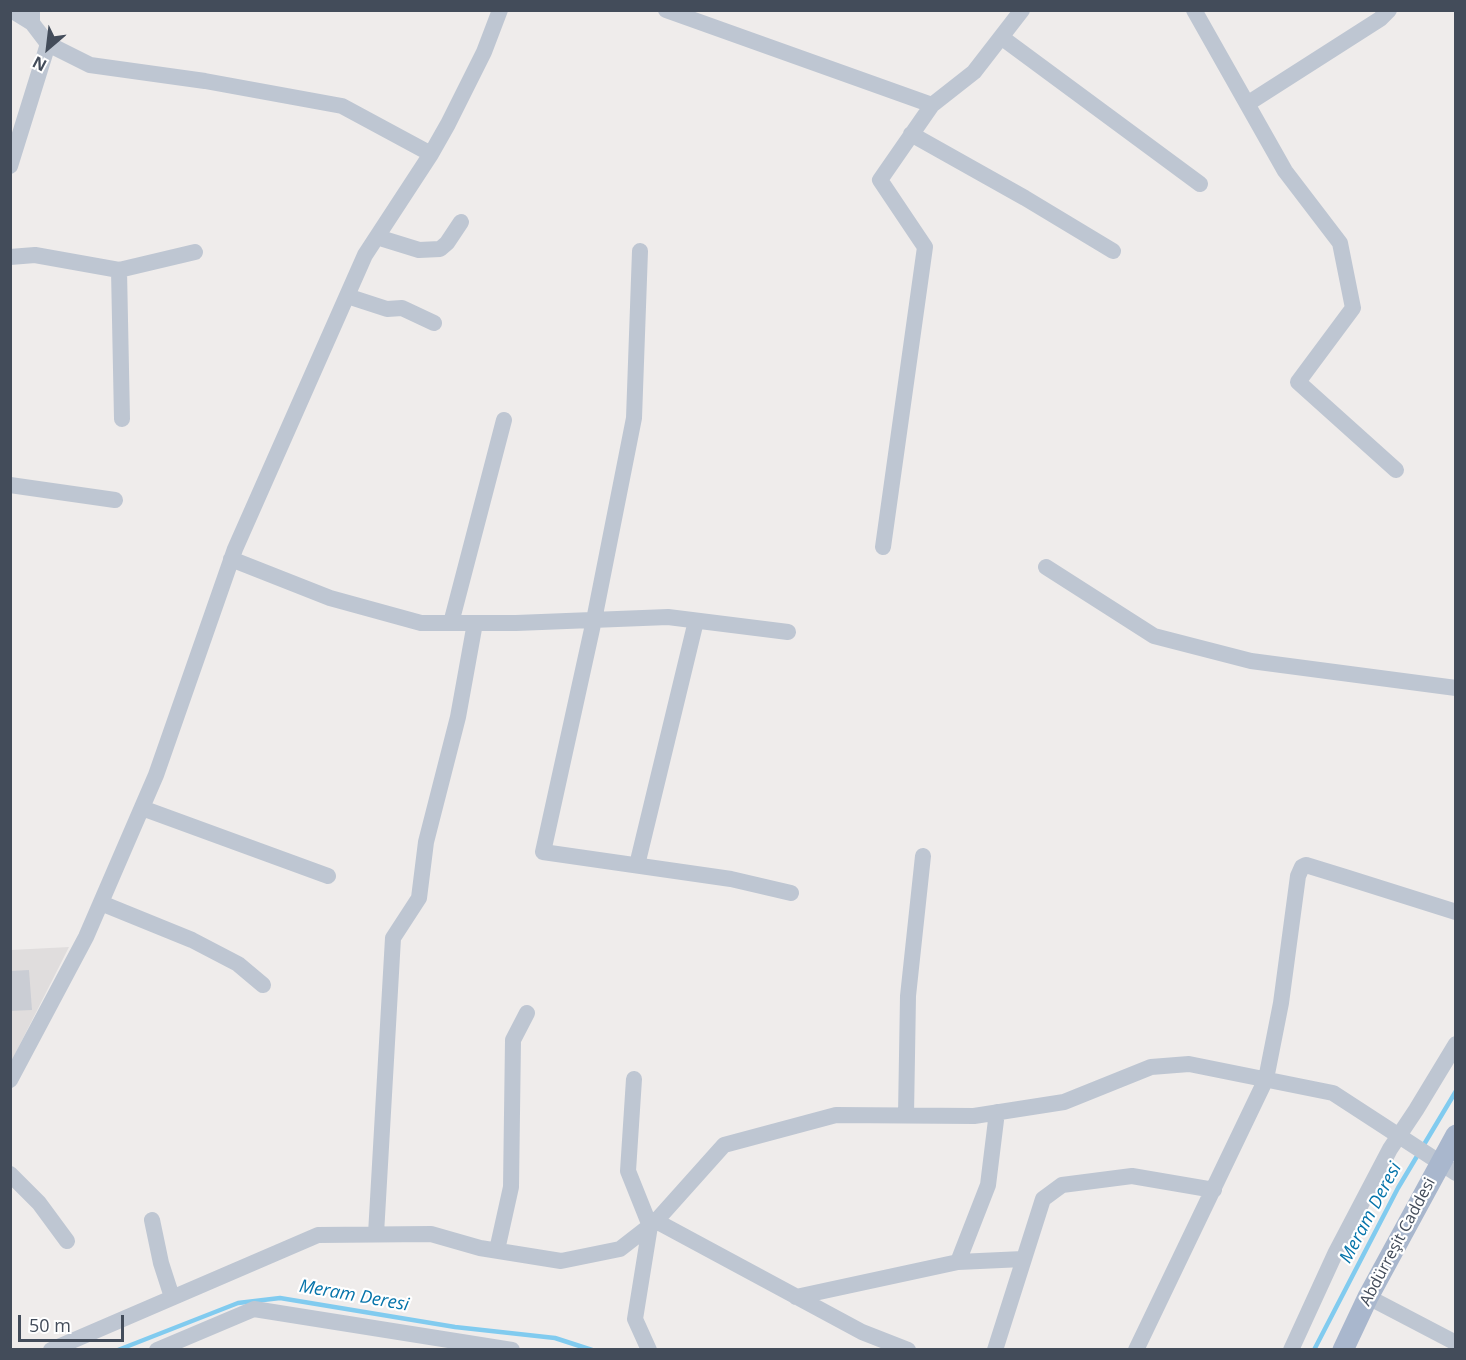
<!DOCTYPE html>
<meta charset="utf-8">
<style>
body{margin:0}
#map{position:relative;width:1466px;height:1360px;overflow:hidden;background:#efeceb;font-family:"Open Sans",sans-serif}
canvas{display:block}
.frame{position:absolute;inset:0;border:12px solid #434c5a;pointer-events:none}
.north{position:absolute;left:18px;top:18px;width:60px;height:60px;-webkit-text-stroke:4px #fff;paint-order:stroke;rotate:208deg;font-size:16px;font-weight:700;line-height:24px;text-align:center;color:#434c5a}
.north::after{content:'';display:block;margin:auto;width:21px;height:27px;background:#434c5a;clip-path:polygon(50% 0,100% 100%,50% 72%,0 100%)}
.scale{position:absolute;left:18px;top:1315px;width:106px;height:27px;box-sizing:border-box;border:3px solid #434c5a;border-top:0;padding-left:8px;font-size:18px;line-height:21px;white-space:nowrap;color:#434c5a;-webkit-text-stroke:4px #fff;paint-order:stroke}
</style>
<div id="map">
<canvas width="1466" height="1360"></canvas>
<div class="frame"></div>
<div class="north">N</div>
<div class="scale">50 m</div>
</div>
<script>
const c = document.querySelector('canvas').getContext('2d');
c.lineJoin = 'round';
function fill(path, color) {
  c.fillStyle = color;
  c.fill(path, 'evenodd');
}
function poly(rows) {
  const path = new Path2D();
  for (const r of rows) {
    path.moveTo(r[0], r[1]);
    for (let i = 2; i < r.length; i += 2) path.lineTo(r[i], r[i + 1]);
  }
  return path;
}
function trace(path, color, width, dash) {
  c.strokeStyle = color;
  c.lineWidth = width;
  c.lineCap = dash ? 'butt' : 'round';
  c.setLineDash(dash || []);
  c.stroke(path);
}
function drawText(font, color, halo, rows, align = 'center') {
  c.font = font + ' "Open Sans",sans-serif';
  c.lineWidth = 4.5;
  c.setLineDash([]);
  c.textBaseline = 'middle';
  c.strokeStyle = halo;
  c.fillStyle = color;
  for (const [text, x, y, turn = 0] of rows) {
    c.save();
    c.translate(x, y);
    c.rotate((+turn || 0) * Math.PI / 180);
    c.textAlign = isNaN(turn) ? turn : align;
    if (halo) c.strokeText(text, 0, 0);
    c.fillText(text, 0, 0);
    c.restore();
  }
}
const education = poly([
 [69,947,11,1062,11,950]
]);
const stream = poly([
 [118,1350,238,1303,280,1298,455,1327,555,1338,592,1350],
 [1314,1350,1398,1188,1456,1091]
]);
const building = poly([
 [29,970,32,1010,10,1011,10,971]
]);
const minor = poly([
 [11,10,32,23],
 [32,10,32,23,48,44,90,65,205,81,342,106,431,154],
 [666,10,932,105,974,72,1022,10],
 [1194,10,1285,171,1340,243,1353,308,1298,382,1396,470],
 [1001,37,1200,184],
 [1247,104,1380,19,1389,10],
 [911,134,1025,198,1113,251],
 [10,166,48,44],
 [377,237,419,250,440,249,447,243,461,222],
 [640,251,634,418,594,620,543,852,731,879,791,893],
 [10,257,35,255,119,270,195,252],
 [119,270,122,419],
 [347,296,387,309,402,308,434,323],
 [10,485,115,500],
 [883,547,925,247,880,180,932,105],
 [231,559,330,598,421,623,516,623,668,617,788,632],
 [1046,567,1154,636,1251,661,1456,688],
 [451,623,504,420],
 [142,808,328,876],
 [637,865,696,621],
 [101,903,192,940,238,964,263,985],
 [634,1079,628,1171,650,1226,635,1319,649,1350],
 [10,1080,86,937,156,775,235,549,365,255,431,154,448,124,484,52,500,10],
 [906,1115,908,996,923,856],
 [10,1174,39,1203,67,1241],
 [152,1220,161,1263,172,1297],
 [656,1221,862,1332,908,1350],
 [376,1234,393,938,419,898,426,842,458,717,475,623],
 [497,1250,511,1187,513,1040,527,1013],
 [958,1262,988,1185,997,1112],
 [796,1297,958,1262,1023,1259],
 [1368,1297,1456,1343],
 [51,1350,318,1235,431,1234,480,1248,561,1261,620,1249,656,1221,724,1145,836,1115,974,1116,1064,1102,1151,1067,1189,1064,1333,1093,1456,1173],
 [157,1350,254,1309,512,1350],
 [995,1350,1043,1199,1062,1185,1132,1176,1214,1190],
 [1136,1350,1266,1079,1281,1003,1298,876,1302,867,1306,865,1345,877,1456,912],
 [1291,1350,1335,1254,1390,1149,1416,1110,1456,1044]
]);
const major = poly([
 [1343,1350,1368,1297,1456,1135]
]);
const streetNames = [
 ["Abdürreşit Caddesi",1398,1242,-62]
];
const waterNames = [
 ["Meram Deresi",1371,1213,-62],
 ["Meram Deresi",354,1296,10]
];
fill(education, '#e0dddd');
trace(stream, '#81cbef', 4.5);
fill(building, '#cacdd4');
trace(minor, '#bec6d2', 16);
trace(major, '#a9b7cd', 21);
drawText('16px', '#434c5a', '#fff', streetNames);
drawText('italic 18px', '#0674aa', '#fff', waterNames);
</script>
